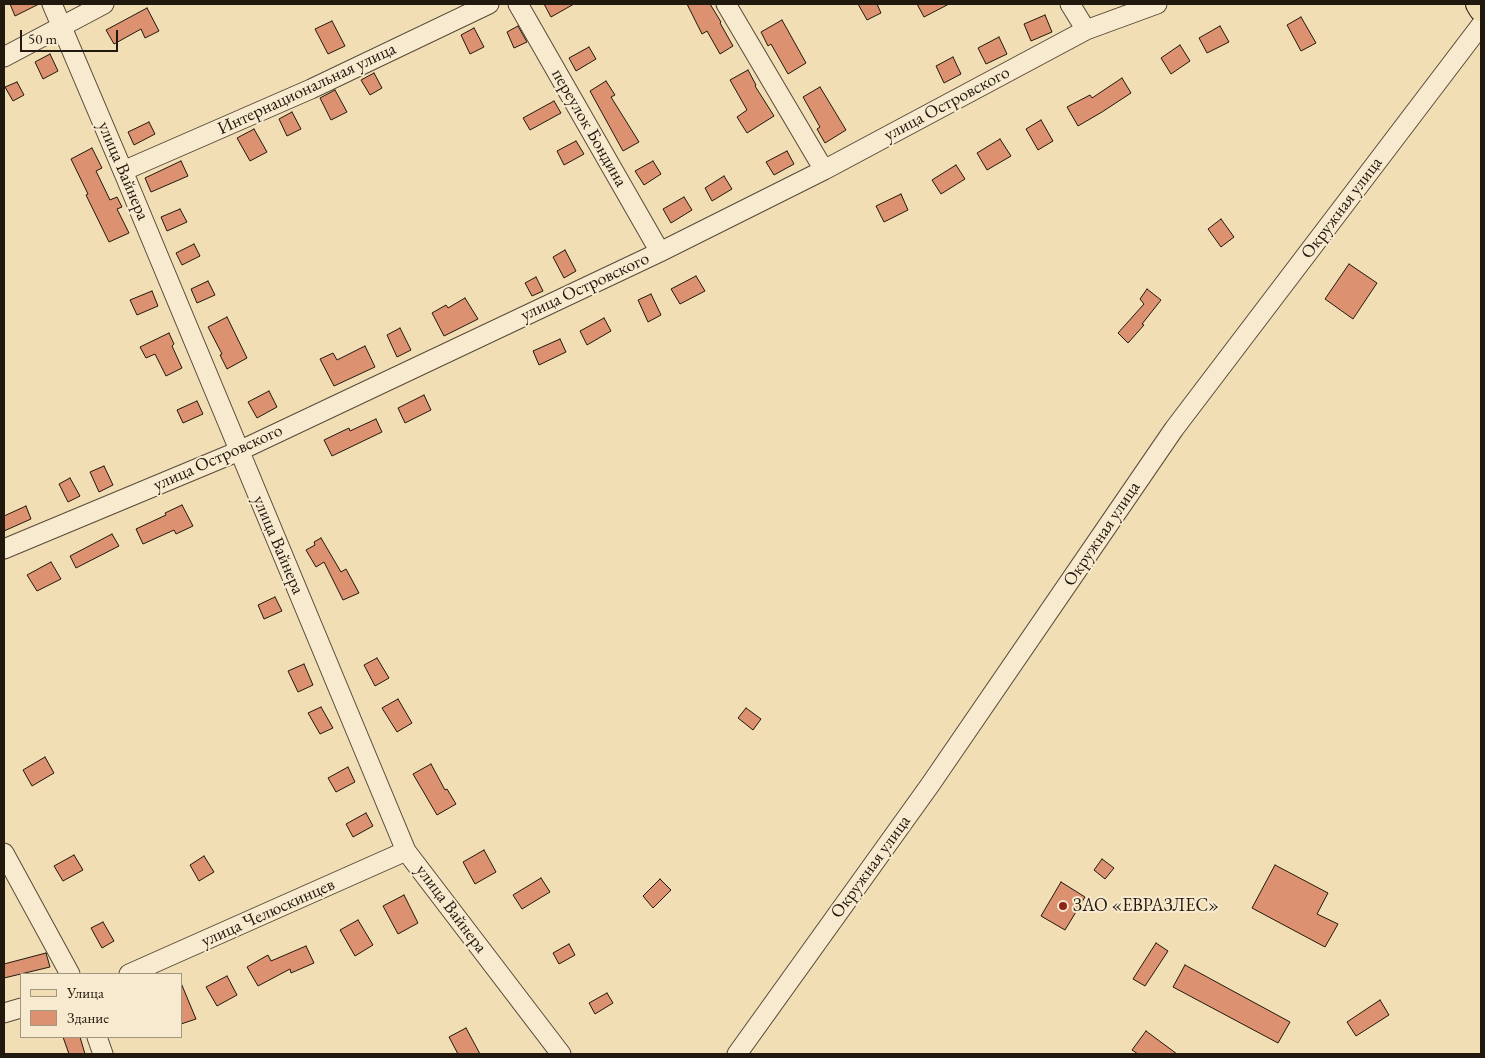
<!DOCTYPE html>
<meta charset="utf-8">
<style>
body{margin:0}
#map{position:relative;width:1485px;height:1058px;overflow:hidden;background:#f2deb4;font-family:"EB Garamond",serif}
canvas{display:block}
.frame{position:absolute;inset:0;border:5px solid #21180e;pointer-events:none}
.legend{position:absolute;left:20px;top:973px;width:162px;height:65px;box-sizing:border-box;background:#f7eace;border:1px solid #a19681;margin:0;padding:6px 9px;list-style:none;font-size:15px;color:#21180e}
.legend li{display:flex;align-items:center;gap:10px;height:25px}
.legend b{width:25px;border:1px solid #a19681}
.scale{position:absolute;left:20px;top:30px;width:98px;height:22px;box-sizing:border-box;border:2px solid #21180e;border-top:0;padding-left:6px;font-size:15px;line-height:18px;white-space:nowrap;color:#21180e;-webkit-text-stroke:4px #f7eace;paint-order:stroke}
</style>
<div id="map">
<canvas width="1485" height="1058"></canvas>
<div class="frame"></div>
<ul class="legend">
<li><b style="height:6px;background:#f2deb4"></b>Улица</li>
<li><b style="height:14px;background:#dc9270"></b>Здание</li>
</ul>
<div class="scale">50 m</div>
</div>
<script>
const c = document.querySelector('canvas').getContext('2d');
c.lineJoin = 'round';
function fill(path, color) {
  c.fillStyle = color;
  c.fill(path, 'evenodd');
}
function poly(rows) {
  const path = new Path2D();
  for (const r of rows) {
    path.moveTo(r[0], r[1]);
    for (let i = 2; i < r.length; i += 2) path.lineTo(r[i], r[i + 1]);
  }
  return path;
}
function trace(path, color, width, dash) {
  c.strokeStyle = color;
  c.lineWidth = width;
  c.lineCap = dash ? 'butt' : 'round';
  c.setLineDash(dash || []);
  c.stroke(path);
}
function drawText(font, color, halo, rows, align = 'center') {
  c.font = font + ' "EB Garamond",serif';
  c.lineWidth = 4;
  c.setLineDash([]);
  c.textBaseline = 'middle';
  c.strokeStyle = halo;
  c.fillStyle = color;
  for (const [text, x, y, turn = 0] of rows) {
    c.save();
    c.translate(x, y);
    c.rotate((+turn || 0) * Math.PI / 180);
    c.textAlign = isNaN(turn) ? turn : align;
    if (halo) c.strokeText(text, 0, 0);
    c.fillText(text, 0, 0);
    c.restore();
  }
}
const building = poly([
 [10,4,39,4,15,16,10,4],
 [544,4,574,4,551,17,544,4],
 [687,4,710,4,721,22,720,23,733,46,720,54,707,31,702,34,687,4],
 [858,4,877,4,881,13,867,20,858,4],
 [917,4,949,4,924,17,917,4],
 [147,8,159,31,145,38,141,29,114,44,106,30,147,8],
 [1045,15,1052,32,1031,41,1024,24,1045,15],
 [1301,17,1316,43,1301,51,1287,25,1301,17],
 [782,20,806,63,788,74,771,44,768,46,761,32,782,20],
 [332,21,345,46,328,54,315,29,332,21],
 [518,26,527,42,514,48,507,32,518,26],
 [1220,26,1229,42,1207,53,1199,38,1220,26],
 [474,28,484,47,470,54,461,35,474,28],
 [999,37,1007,54,986,64,978,48,999,37],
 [1180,45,1190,61,1171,74,1161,58,1180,45],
 [589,47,596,59,576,71,569,58,589,47],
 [50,54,58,71,43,79,35,62,50,54],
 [953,57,961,74,944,83,936,66,953,57],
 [748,70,756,85,755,86,774,116,747,133,737,117,747,110,730,80,748,70],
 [374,73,382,88,370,95,361,80,374,73],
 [1122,78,1131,93,1102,112,1078,126,1067,107,1090,95,1092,98,1122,78],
 [606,81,615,95,611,97,639,142,623,151,590,91,606,81],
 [17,82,24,95,13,101,5,87,17,82],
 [820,87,846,130,825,143,817,129,820,127,803,97,820,87],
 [335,90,347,112,331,120,320,98,335,90],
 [554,101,561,113,530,130,523,118,554,101],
 [292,112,301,129,287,136,279,119,292,112],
 [1041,120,1053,141,1038,150,1026,129,1041,120],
 [149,122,155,134,134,145,128,132,149,122],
 [254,129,267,152,250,161,237,138,254,129],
 [1000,139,1011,156,987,170,977,153,1000,139],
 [576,141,584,154,564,165,557,151,576,141],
 [92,148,102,168,96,171,110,200,117,197,122,207,117,209,129,233,109,242,86,195,88,194,71,159,92,148],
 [787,151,794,164,774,175,766,162,787,151],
 [181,161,188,176,151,192,145,178,181,161],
 [653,161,661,174,644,185,635,171,653,161],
 [956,165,965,179,941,194,932,180,956,165],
 [724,176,732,189,712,201,705,188,724,176],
 [901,194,908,210,884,222,876,206,901,194],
 [684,197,692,210,671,223,663,209,684,197],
 [180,209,187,222,167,231,161,217,180,209],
 [1221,219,1234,237,1221,247,1208,229,1221,219],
 [194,244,200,256,182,265,176,253,194,244],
 [565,250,576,271,564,278,553,257,565,250],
 [1349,264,1377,283,1353,319,1325,299,1349,264],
 [696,276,705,291,680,304,671,289,696,276],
 [536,277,543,291,532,296,525,283,536,277],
 [208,281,215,295,197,303,191,289,208,281],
 [1147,289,1161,300,1142,324,1144,325,1128,343,1118,333,1144,304,1140,299,1147,289],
 [152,291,158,306,137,315,130,300,152,291],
 [651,294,661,315,648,322,638,300,651,294],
 [465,298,478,319,444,336,432,313,446,305,448,308,465,298],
 [227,317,247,358,227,369,220,355,222,354,208,327,227,317],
 [604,318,611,331,587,345,580,331,604,318],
 [400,328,411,350,397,357,387,335,400,328],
 [169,333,174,344,172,346,182,368,166,376,155,354,146,358,140,347,169,333],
 [560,339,566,352,539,365,533,351,560,339],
 [365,346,375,367,334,386,320,359,333,353,337,360,365,346],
 [269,391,277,407,257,418,248,402,269,391],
 [424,395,431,410,405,423,398,408,424,395],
 [197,401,203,414,183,423,177,410,197,401],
 [376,419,382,432,332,456,324,440,349,428,350,431,376,419],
 [104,466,113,485,99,492,90,472,104,466],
 [70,478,80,496,68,502,59,484,70,478],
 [182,505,193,526,176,534,174,530,143,544,136,529,166,515,165,513,182,505],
 [26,506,31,519,4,531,4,516,26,506],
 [112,534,119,546,76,568,70,556,112,534],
 [321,538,341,572,346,569,359,593,343,600,324,562,316,567,306,550,315,545,314,542,321,538],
 [51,562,61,579,37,591,27,575,51,562],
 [275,597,282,611,264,619,258,605,275,597],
 [377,658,389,678,375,686,364,665,377,658],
 [304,664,313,685,298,692,288,671,304,664],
 [398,699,412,723,397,732,382,708,398,699],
 [321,707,333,728,320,734,308,713,321,707],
 [746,708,761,719,753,730,738,718,746,708],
 [45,757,54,773,32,786,23,770,45,757],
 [431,764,445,790,447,789,456,804,437,815,413,774,431,764],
 [348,767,355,782,336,792,328,778,348,767],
 [366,813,373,826,353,837,346,824,366,813],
 [484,850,496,872,475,884,463,862,484,850],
 [74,855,83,870,63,881,54,866,74,855],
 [204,856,214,872,199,881,190,865,204,856],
 [1102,859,1114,868,1105,879,1094,870,1102,859],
 [1275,865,1328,893,1317,914,1338,924,1325,947,1252,908,1275,865],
 [541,878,550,892,522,909,513,895,541,878],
 [660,879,671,890,653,908,643,896,660,879],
 [1061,882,1085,897,1065,930,1041,916,1061,882],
 [404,895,418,923,398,934,383,906,404,895],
 [358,920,373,945,355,956,340,930,358,920],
 [103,922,114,941,102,948,91,928,103,922],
 [1156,943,1168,951,1145,986,1133,979,1156,943],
 [569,944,575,955,559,964,553,953,569,944],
 [306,946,314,963,291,973,290,969,258,986,247,967,268,955,271,961,306,946],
 [46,953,50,967,4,978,4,964,46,953],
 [1185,965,1290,1022,1278,1043,1173,987,1185,965],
 [227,976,237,995,217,1006,206,987,227,976],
 [181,983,196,1019,181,1024,181,983],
 [607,993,613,1003,595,1014,589,1003,607,993],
 [1380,1000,1389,1015,1356,1036,1347,1022,1380,1000],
 [466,1028,480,1054,458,1054,449,1037,466,1028],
 [1146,1031,1177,1054,1138,1054,1132,1050,1146,1031],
 [63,1037,80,1037,85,1054,69,1054,63,1037]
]);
const minor = poly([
 [52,4,123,171,406,851,561,1054],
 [518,4,660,252],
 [726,4,824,170],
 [1070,4,1086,30],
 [4,57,104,4],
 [123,171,311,89,489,4],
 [4,549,239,451,660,252,824,170,1086,30,1157,4],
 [4,853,70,974],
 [129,974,406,851],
 [4,1013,21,1008],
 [97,1037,103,1054],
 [737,1054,930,785,1174,429,1481,25]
]);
const major = poly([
 [1478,4,1481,9]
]);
const markers = [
 [1063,906,5,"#8f2418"]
];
const streetNames = [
 ["Интернациональная улица",307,89,-25],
 ["улица Островского",947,104,-28],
 ["переулок Бондина",589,128,60],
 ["улица Вайнера",123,171,67],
 ["Окружная улица",1342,208,-53],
 ["улица Островского",585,287,-25],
 ["улица Островского",218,458,-24],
 ["Окружная улица",1102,534,-56],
 ["улица Вайнера",278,545,67],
 ["Окружная улица",871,867,-54],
 ["улица Вайнера",451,909,53],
 ["улица Челюскинцев",268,913,-24]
];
const poiNames = [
 ["ЗАО «ЕВРАЗЛЕС»",1073,906]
];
fill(building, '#dc9270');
trace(building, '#21180e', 1);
trace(minor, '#554a38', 21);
trace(major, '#21180e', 26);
trace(minor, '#f7eace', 19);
trace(major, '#f2deb4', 24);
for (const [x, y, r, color] of markers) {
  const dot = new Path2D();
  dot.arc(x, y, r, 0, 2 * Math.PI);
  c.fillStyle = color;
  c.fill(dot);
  trace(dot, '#f7eace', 2);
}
drawText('18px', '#21180e', '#f7eace', streetNames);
drawText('18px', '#21180e', '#f7eace', poiNames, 'left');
</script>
